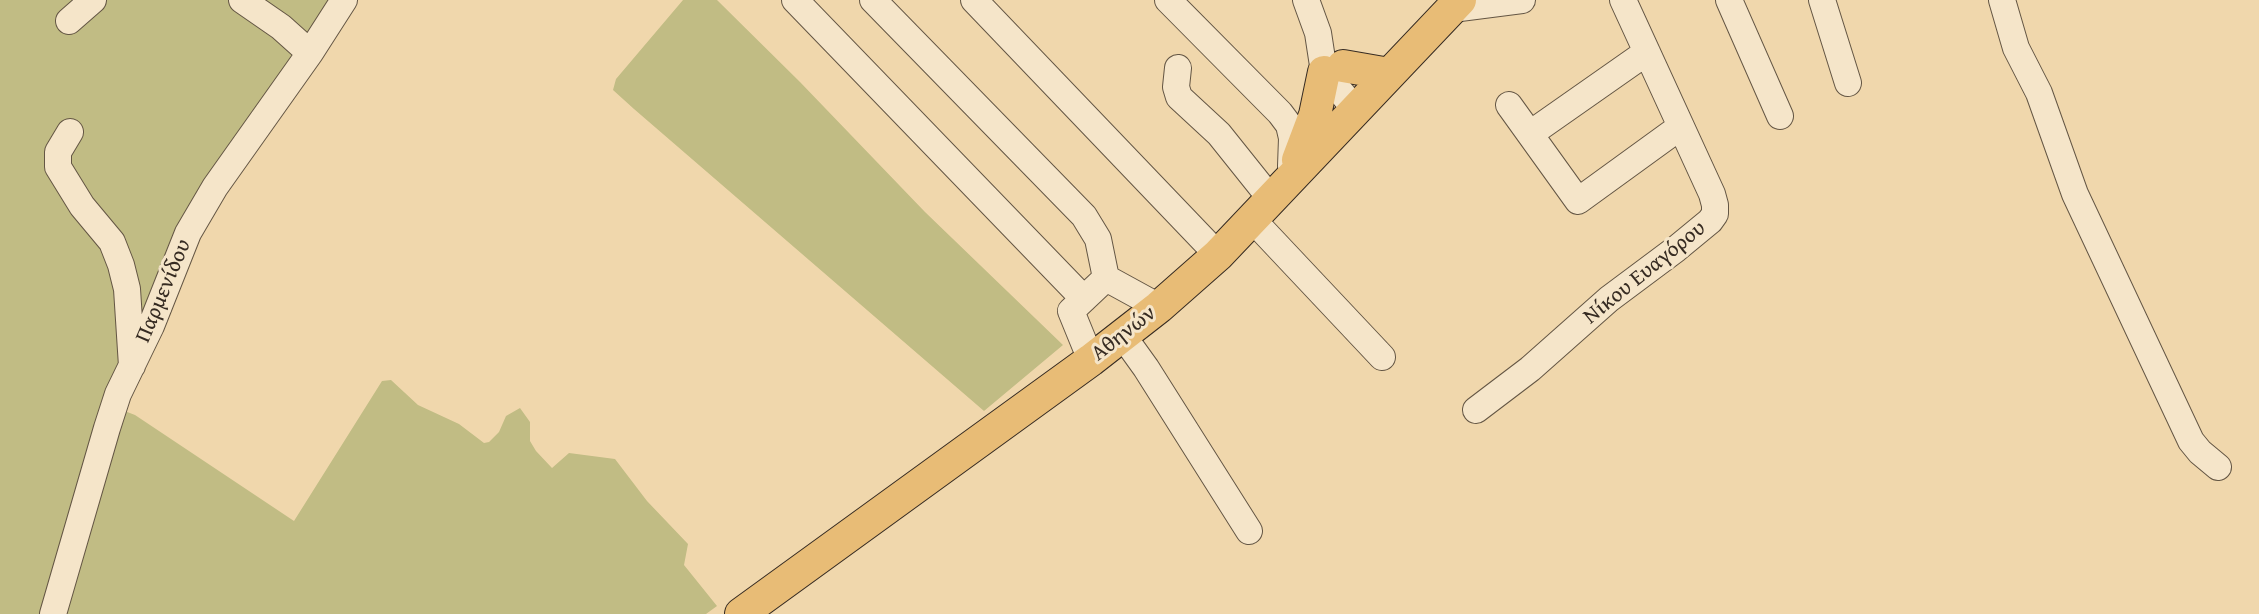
<!DOCTYPE html>
<meta charset="utf-8">
<style>
body{margin:0}
canvas{display:block;background:#f0d7ac}
</style>
<canvas width="2259" height="614"></canvas>
<script>
const c = document.querySelector('canvas').getContext('2d');
c.lineJoin = 'round';
function fill(path, color) {
  c.fillStyle = color;
  c.fill(path, 'evenodd');
}
function poly(rows) {
  const path = new Path2D();
  for (const r of rows) {
    path.moveTo(r[0], r[1]);
    for (let i = 2; i < r.length; i += 2) path.lineTo(r[i], r[i + 1]);
  }
  return path;
}
function trace(path, color, width, dash) {
  c.strokeStyle = color;
  c.lineWidth = width;
  c.lineCap = dash ? 'butt' : 'round';
  c.setLineDash(dash || []);
  c.stroke(path);
}
function drawText(font, color, halo, rows, align = 'center') {
  c.font = font + ' "Gentium Book Plus",serif';
  c.lineWidth = 6;
  c.setLineDash([]);
  c.textBaseline = 'middle';
  c.strokeStyle = halo;
  c.fillStyle = color;
  for (const [text, x, y, turn = 0] of rows) {
    c.save();
    c.translate(x, y);
    c.rotate((+turn || 0) * Math.PI / 180);
    c.textAlign = isNaN(turn) ? turn : align;
    if (halo) c.strokeText(text, 0, 0);
    c.fillText(text, 0, 0);
    c.restore();
  }
}
const green = poly([
 [0,0,335,0,214,173,43,614,0,614],
 [683,0,717,0,800,82,925,212,1063,345,984,411,634,109,613,90,616,79],
 [391,380,418,405,459,424,484,443,489,442,499,432,506,416,520,408,530,422,530,441,536,451,552,468,569,453,615,459,647,501,688,544,684,565,717,606,706,614,59,614,122,410,135,415,294,521,382,381]
]);
const minor = poly([
 [242,0,281,27,310,53],
 [795,0,1084,299],
 [873,0,1084,216,1098,239,1106,278],
 [974,0,1218,255],
 [1168,0,1280,113,1289,125,1292,138,1291,166],
 [1306,0,1318,33,1324,72,1355,109],
 [1729,0,1780,116],
 [1822,0,1848,83],
 [2002,0,2016,48,2039,93,2075,194,2191,441,2200,452,2218,467],
 [1452,9,1522,0],
 [69,21,93,0],
 [1178,68,1176,87,1179,97,1219,134,1271,199],
 [1509,105,1578,201,1680,127],
 [70,132,58,152,58,167,82,206,112,242,121,265,127,289,132,366],
 [1530,134,1647,52],
 [1252,219,1382,357],
 [1123,336,1146,368,1249,531],
 [1091,360,1071,311,1106,278,1159,307],
 [1476,410,1530,369,1609,299,1676,249,1710,221,1715,214,1715,205,1712,194,1623,0],
 [53,614,107,428,118,394,151,326,188,233,215,187,310,53,344,0]
]);
const major = poly([
 [1343,66,1389,74],
 [1298,160,1315,115,1324,72],
 [741,614,1091,360,1159,307,1218,255,1460,0]
]);
const streetNames = [
 ["Νίκου Ευαγόρου",1645,273,-39],
 ["Παρμενίδου",164,291,-67],
 ["Αθηνών",1124,334,-38]
];
fill(green, '#c1bc84');
trace(minor, '#645644', 28);
trace(major, '#362b22', 34);
trace(minor, '#f5e5c9', 26);
trace(major, '#e8bc76', 32);
drawText('22px', '#362b22', '#f5e5c9', streetNames);
</script>
